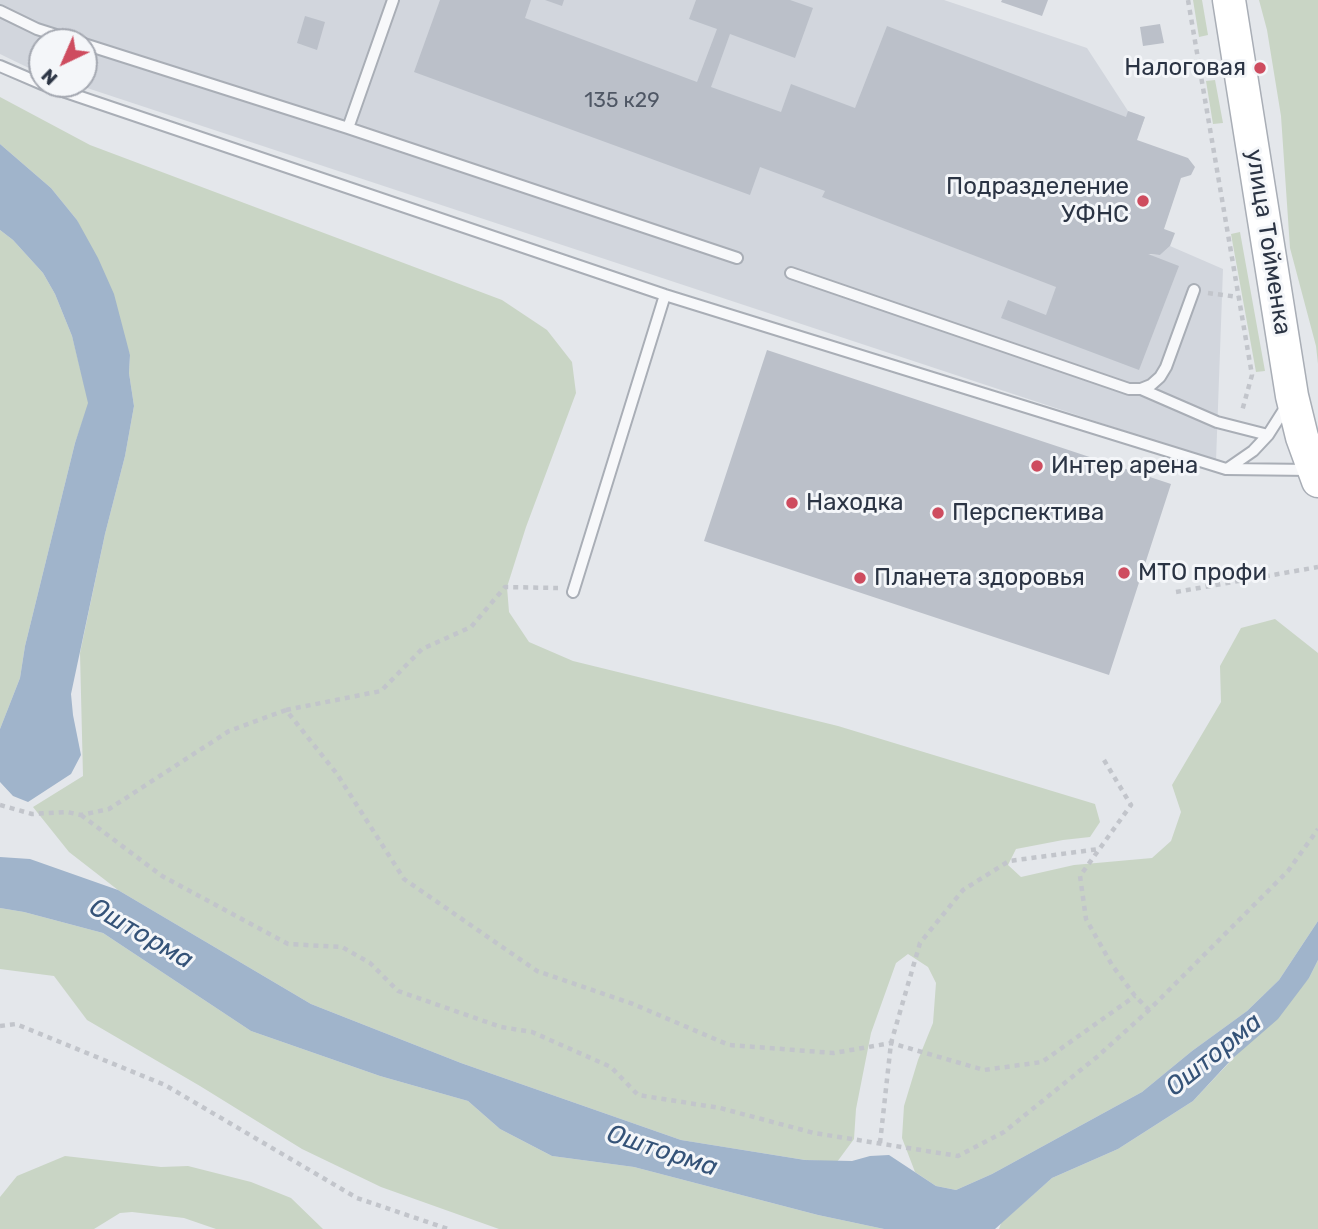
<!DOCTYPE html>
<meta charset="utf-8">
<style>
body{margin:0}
#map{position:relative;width:1318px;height:1229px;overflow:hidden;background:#e4e7eb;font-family:Rubik,sans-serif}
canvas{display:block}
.north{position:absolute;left:28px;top:28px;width:70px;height:70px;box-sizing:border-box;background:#f4f6f9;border:2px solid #a4a8b1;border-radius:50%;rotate:224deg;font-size:19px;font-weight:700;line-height:28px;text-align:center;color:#2b3444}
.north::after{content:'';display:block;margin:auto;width:24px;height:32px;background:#ce4c5f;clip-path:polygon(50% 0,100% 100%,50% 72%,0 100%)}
</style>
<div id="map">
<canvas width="1318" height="1229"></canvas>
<div class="north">N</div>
</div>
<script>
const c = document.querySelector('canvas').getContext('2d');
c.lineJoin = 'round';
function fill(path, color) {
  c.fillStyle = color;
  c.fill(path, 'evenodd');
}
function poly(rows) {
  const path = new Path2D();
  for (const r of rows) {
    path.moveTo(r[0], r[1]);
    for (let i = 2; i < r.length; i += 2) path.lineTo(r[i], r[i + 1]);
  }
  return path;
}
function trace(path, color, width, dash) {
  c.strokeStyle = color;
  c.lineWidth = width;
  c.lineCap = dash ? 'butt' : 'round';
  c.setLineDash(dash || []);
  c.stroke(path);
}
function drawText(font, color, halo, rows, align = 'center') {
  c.font = font + ' Rubik,sans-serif';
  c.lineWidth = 6;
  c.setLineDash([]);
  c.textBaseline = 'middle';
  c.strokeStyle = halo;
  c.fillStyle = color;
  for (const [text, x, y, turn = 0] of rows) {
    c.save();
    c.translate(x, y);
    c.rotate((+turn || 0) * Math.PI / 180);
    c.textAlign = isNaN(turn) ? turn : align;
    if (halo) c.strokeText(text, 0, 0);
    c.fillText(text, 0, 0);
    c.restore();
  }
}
const built = poly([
 [0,0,944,0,1087,48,1128,111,1145,117,1100,236,1151,255,1160,255,1170,246,1223,269,1216,461,75,84,84,84,84,42,42,42,42,73,33,70,0,54]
]);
const green = poly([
 [1193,0,1202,0,1208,35,1199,37],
 [1259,0,1318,0,1318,364,1316,346,1290,248,1281,116,1267,30],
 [1215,80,1223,123,1213,124,1206,81],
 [0,97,90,145,502,300,547,330,572,362,576,393,526,527,507,587,509,612,529,642,573,661,838,726,1095,804,1100,822,1090,837,1063,840,1016,849,1008,865,1021,877,1074,865,1152,858,1171,841,1181,812,1172,785,1221,702,1220,666,1241,628,1275,619,1318,653,1318,921,1279,980,1247,1011,1192,1051,1142,1092,992,1174,956,1190,936,1186,915,1172,902,1138,904,1106,918,1060,933,1023,936,983,928,967,908,954,896,963,871,1033,856,1109,854,1139,837,1162,805,1160,681,1140,461,1063,311,1004,118,890,69,852,33,807,83,776,80,653,105,534,125,456,134,406,129,373,130,355,77,220,51,188,0,144],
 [0,230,13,240,43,273,55,294,72,336,89,403,75,443,25,646,20,678,0,729],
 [1240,232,1265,371,1256,372,1231,234],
 [0,908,24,912,103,933,251,1031,380,1076,468,1101,500,1129,552,1156,634,1167,818,1215,884,1229,499,1229,381,1187,302,1149,200,1086,87,1020,54,976,0,969],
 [1318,960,1318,1229,999,1229,1001,1223,1052,1178,1118,1149,1193,1101,1309,978],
 [65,1156,161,1167,188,1166,251,1182,291,1198,323,1229,216,1229,184,1218,132,1212,120,1213,94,1229,0,1229,0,1197,17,1176]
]);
const water = poly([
 [0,144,51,188,77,220,98,258,114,294,130,355,129,373,134,406,125,456,105,534,71,694,73,715,81,755,71,774,28,802,13,796,0,782,0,729,20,678,25,646,75,443,88,403,72,336,55,294,43,273,13,240,0,230],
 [0,857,30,859,118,890,311,1004,461,1063,681,1140,805,1160,852,1161,870,1156,889,1155,936,1186,956,1190,992,1174,1142,1092,1192,1051,1247,1011,1279,980,1318,921,1318,960,1309,978,1278,1019,1232,1059,1193,1101,1118,1149,1052,1178,995,1229,884,1229,818,1215,634,1167,552,1156,500,1129,468,1101,380,1076,251,1031,103,933,24,912,0,908]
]);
const building = poly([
 [440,0,531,0,525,18,697,82,717,29,689,19,696,0,790,0,813,8,795,58,730,34,711,87,781,112,791,84,855,108,887,26,1126,117,1128,111,1145,117,1137,140,1188,158,1195,167,1191,175,1181,178,1164,229,1175,233,1170,246,1160,255,1148,254,1179,266,1139,370,1001,318,1008,300,1046,315,1056,287,822,197,825,191,760,167,750,195,414,72],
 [545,0,564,0,562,6],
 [1002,0,1048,0,1042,16,1001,2],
 [305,16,325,22,317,50,297,43],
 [1160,24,1164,43,1143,46,1140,27],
 [767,350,1171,484,1109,675,704,541]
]);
const path = poly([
 [1188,0,1252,375,1242,411],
 [1208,293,1238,297],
 [1176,592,1318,567],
 [286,710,381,691,422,649,471,627,505,587,558,588],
 [1104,760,1131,805,1080,876,1086,919,1112,965,1135,996,1149,1010],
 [0,805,32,814,67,812,81,815,109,809,229,731,286,710,337,774,404,879,537,971,633,1004,729,1045,834,1053,891,1043,984,1070,1042,1062,1135,996],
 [81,815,162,876,288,944,342,947,370,963,398,991,501,1027,532,1032,611,1067,638,1095,720,1108,814,1133,958,1156,1004,1132,1098,1056,1149,1010,1288,871,1318,829],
 [0,1026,16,1024,165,1085,357,1198,448,1229],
 [880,1143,891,1043,920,943,963,890,1009,861,1099,849]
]);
const lane = poly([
 [393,0,348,128,737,258],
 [0,11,37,29,78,42],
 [84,44,348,128],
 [0,66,42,84],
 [42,84,665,295,1226,469,1311,470],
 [791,273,1129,389,1141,389,1151,385,1160,377,1166,367,1194,290],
 [1141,389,1217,422,1268,435],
 [1227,469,1253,451,1268,435,1287,405],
 [573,592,665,295]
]);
const secondary = poly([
 [1229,0,1292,396,1302,437,1318,481]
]);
const markers = [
 [1260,68,7,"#ce4c5f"],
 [1143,201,7,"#ce4c5f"],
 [1037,466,7,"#ce4c5f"],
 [792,503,7,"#ce4c5f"],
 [938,513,7,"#ce4c5f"],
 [1124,573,7,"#ce4c5f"],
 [860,578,7,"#ce4c5f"]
];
const numberNames = [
 ["135 к29",622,101]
];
const poiNames = [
 ["Налоговая",1246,68,"right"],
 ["Подразделение",1129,187,"right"],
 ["УФНС",1129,215,"right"],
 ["Интер арена",1051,466],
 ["Находка",806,503],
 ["Перспектива",952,513],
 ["МТО профи",1138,573],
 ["Планета здоровья",874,578]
];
const streetNames = [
 ["улица Тойменка",1268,242,81]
];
const waterNames = [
 ["Ошторма",141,934,30],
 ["Ошторма",1214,1055,-39],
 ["Ошторма",662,1151,18]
];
fill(built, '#d2d6dd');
fill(green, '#c9d5c5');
fill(water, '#a0b4cb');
fill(building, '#bbc0c9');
trace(lane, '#a9aeb6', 14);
trace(secondary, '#a9aeb6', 35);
trace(path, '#c2c5cb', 4.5, [5, 5]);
trace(lane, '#f7f8fa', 10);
trace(secondary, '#fff', 32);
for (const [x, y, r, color] of markers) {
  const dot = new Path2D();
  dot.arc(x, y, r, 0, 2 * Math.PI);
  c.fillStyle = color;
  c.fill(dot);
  trace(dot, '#f4f6f9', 2.5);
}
drawText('21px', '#4f5765', null, numberNames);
drawText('24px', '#2b3444', '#f4f6f9', poiNames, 'left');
drawText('24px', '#2b3444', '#f4f6f9', streetNames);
drawText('italic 26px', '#355378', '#f4f6f9', waterNames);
</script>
